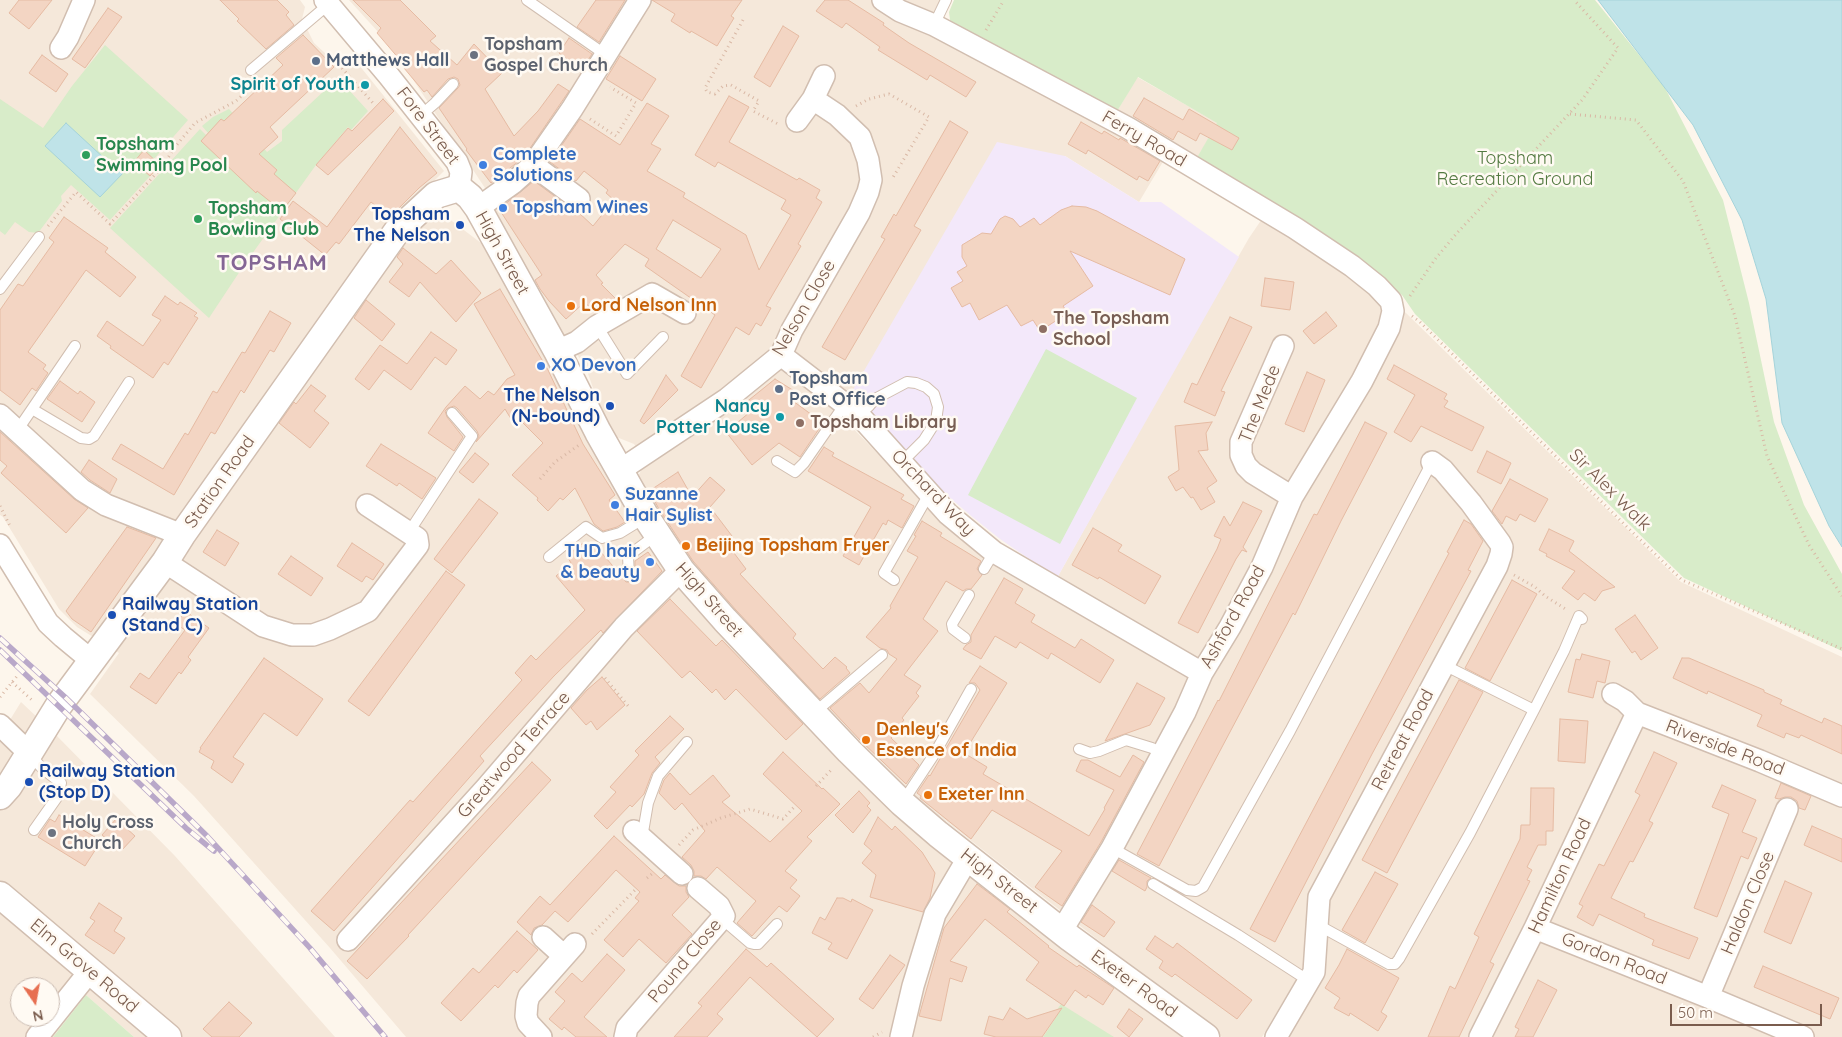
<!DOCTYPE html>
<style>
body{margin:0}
#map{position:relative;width:1842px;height:1037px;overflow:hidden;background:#fdf6ec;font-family:Quicksand,sans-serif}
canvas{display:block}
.north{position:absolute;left:10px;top:977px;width:50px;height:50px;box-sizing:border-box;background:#fffaf3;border:1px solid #cabbb1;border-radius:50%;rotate:168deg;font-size:14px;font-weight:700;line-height:20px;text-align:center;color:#7a5c4d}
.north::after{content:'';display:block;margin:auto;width:18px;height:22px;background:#e76f51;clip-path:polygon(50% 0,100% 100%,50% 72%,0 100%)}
.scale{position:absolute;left:1670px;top:1004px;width:152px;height:22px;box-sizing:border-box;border:2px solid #7a5c4d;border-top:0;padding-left:6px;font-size:15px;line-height:18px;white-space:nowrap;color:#7a5c4d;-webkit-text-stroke:4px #fffaf3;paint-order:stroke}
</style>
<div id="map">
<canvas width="1842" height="1037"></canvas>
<div class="north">N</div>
<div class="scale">50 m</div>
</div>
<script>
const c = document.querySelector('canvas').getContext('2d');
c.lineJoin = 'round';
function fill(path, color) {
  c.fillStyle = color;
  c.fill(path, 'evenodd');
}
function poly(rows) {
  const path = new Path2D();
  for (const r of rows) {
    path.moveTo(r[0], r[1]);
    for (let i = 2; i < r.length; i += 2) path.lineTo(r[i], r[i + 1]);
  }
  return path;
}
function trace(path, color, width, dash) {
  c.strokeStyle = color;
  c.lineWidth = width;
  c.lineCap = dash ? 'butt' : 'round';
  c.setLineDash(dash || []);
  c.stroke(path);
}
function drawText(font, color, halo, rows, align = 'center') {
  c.font = font + ' Quicksand,sans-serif';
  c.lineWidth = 5;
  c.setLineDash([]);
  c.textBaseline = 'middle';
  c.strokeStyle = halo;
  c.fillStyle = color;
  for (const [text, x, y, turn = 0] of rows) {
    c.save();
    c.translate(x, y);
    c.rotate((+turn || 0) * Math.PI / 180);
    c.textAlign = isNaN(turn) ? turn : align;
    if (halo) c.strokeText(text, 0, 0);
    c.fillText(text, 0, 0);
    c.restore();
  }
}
const residential = poly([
 [0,0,300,0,305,7,302,19,314,43,338,65,359,65,444,171,419,196,481,243,662,558,702,614,791,703,1187,1037,406,1037,330,948,194,796,90,694,119,653,77,627,59,609,3,517,0,515],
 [349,0,634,0,533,154,489,194,390,45],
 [649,0,871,0,897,17,1116,113,1137,77,1218,123,1194,163,1164,160,1139,202,1065,156,847,400,834,409,935,512,1057,578,1150,411,1249,238,1266,213,1406,313,1681,582,1842,657,1842,1037,1286,1037,1321,977,1309,902,1305,965,1262,1037,1222,1037,877,767,681,557,635,482,646,461,634,444,609,434,585,365,558,330,490,209],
 [902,0,941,0,932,21],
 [21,702,57,736,175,856,335,1037,134,1037,86,995,53,1037,0,1037,0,736],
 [20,987,50,987,50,1017,20,1017]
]);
const education = poly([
 [997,142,1065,156,1139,202,1161,202,1239,257,1057,578,1000,539,970,515,928,479,847,400]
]);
const green = poly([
 [954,0,1595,0,1664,86,1723,200,1749,303,1774,422,1804,505,1842,574,1842,651,1684,578,1415,314,1402,295,1368,268,1195,161,1217,123,1138,77,1116,113,1068,83,954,25,950,20,949,12],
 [105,45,188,120,154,159,160,165,110,220,71,185,61,196,62,201,38,233,29,232,15,222,5,235,0,231,0,99,43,128,72,86],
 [338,78,368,111,351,130,348,127,316,165,244,265,209,318,110,228,200,129,206,135,208,133,202,126,213,117,229,109,267,152,282,141,282,130],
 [1046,349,1137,398,1060,544,968,495],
 [86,995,134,1037,53,1037],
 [1061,1004,1114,1037,1043,1037,1057,1016,1054,1014]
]);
const water = poly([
 [1598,0,1842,0,1842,547,1829,526,1782,423,1766,299,1742,220,1693,125,1598,0],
 [66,123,118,171,120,169,124,172,100,197,45,146,66,123]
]);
const building = poly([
 [19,0,52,0,29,29,9,13,19,0],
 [220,0,277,0,289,12,286,15,294,25,266,49,237,21,239,19,220,0],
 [353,0,400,0,436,36,430,41,457,65,474,44,502,73,485,89,514,136,538,111,558,84,569,91,524,157,491,183,466,150,467,149,439,108,458,88,460,85,458,79,454,77,448,79,432,97,427,90,424,92,404,68,406,67,377,33,381,28,353,0],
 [596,0,625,0,599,42,577,27,596,0],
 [652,0,742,0,731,16,734,18,717,46,691,31,690,33,671,21,675,14,652,0],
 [825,0,848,0,884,23,883,25,909,43,976,82,966,97,930,75,927,80,878,50,880,47,846,23,842,28,816,11,825,0],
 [108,8,122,17,85,68,72,59,108,8],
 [783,26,799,36,770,87,754,77,783,26],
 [303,35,334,67,270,127,278,137,259,154,277,170,274,174,296,193,282,211,257,191,256,193,201,141,221,119,224,121,283,65,276,58,303,35],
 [569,38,592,54,581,70,559,53,569,38],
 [42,55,68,74,56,92,29,73,42,55],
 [620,56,656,79,642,101,606,79,620,56],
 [729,96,749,107,729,142,797,180,799,178,820,190,816,198,822,202,798,244,801,246,766,306,771,308,761,326,756,323,749,335,736,327,701,388,681,376,715,315,645,266,649,259,625,244,596,275,603,283,601,284,615,298,594,313,585,302,566,319,549,301,540,289,535,280,542,275,499,209,534,181,572,209,577,211,593,226,614,200,606,193,608,190,584,171,576,181,550,162,580,119,620,145,647,103,669,116,651,144,661,149,647,171,685,193,683,197,746,235,759,270,791,215,781,209,786,200,718,162,715,167,695,155,729,96],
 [673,220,721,249,701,278,656,249,673,220],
 [1144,98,1183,120,1189,109,1239,138,1232,150,1200,133,1196,141,1178,131,1173,140,1133,116,1144,98],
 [383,99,394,111,390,115,328,175,316,165,348,128,352,131,383,99],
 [950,121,968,132,914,226,921,230,845,360,822,347,885,239,881,237,894,214,896,216,950,121],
 [1081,122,1102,134,1104,131,1119,140,1120,138,1160,161,1148,181,1139,176,1137,180,1088,150,1086,154,1068,144,1081,122],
 [400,127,437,173,419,188,390,217,371,202,339,244,336,242,325,255,280,219,293,201,327,227,400,127],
 [144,150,160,165,150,176,134,162,144,150],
 [1072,206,1086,207,1097,211,1185,259,1170,295,1070,251,1093,286,1063,306,1068,313,1040,331,1033,320,1021,326,1007,305,979,320,970,303,962,307,951,288,963,281,957,272,967,266,962,257,962,245,982,233,991,234,1000,219,1005,216,1013,219,1020,227,1034,218,1040,225,1061,210,1072,206],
 [64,217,108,248,105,252,136,277,120,297,86,270,28,352,46,365,43,369,48,373,36,391,32,388,20,405,0,390,0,310,18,284,23,286,54,242,49,238,64,217],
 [403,248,436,274,451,260,481,293,456,322,420,282,409,297,389,282,403,264,397,257,403,248],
 [1265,278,1294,282,1290,310,1261,306,1265,278],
 [500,289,548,370,583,444,615,495,609,500,625,522,617,527,603,531,594,524,575,488,563,500,560,498,548,511,537,500,538,498,512,475,543,443,520,420,514,424,505,409,476,442,479,436,477,431,457,408,454,406,448,408,445,411,447,417,463,437,454,451,428,433,446,407,465,386,480,399,488,391,494,395,507,379,515,375,474,304,500,289],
 [165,296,178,305,180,302,197,313,194,316,198,318,168,365,164,362,153,378,110,348,111,346,97,336,107,321,143,346,161,320,152,315,165,296],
 [366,300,395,324,382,341,354,318,366,300],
 [270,311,291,323,274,352,270,350,244,393,241,390,215,434,211,432,174,495,112,459,121,444,163,469,185,433,188,435,213,391,217,393,242,352,245,353,270,311],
 [1326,312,1337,326,1314,344,1303,331,1326,312],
 [1230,317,1252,327,1221,391,1225,392,1215,416,1184,402,1192,383,1197,385,1230,317],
 [431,332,457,350,446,365,435,357,411,390,384,370,369,390,355,379,380,345,407,364,431,332],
 [1394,365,1447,394,1444,399,1448,401,1444,407,1484,427,1472,451,1421,426,1411,442,1394,432,1415,395,1387,379,1394,365],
 [1307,372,1325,380,1304,432,1285,424,1307,372],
 [666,375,678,390,644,424,640,421,666,375],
 [775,379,799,394,793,401,823,423,800,457,779,443,752,465,726,432,750,412,744,404,775,379],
 [60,381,78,394,80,391,95,402,82,422,47,399,60,381],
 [311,385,326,396,314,411,329,423,310,448,279,423,294,402,296,404,311,385],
 [1212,422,1206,433,1208,450,1198,451,1217,481,1207,488,1215,502,1201,510,1193,497,1191,498,1183,487,1176,491,1168,477,1179,470,1175,426,1212,422],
 [1365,422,1387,433,1341,521,1295,615,1293,613,1159,866,1137,854,1218,700,1219,701,1314,514,1317,515,1365,422],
 [0,432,74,499,88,508,66,533,1,473,7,466,0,460,0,432],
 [381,444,436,478,422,499,399,483,397,486,366,466,381,444],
 [824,447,834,453,832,456,904,495,901,499,914,506,902,528,888,520,886,525,883,523,859,565,843,556,871,507,808,471,824,447],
 [1487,451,1511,463,1501,484,1477,472,1487,451],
 [475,453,489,464,473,483,459,472,475,453],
 [89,460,117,479,110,493,90,480,81,472,89,460],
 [678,472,692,497,710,477,725,490,710,507,732,536,725,541,746,569,740,574,796,634,793,638,823,669,835,657,847,667,846,668,850,673,820,699,736,610,693,561,659,509,649,491,678,472],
 [1510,479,1548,499,1535,522,1520,514,1516,521,1506,516,1502,524,1492,511,1510,479],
 [479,499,498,513,452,573,434,559,479,499],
 [1243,502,1262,511,1243,547,1247,552,1242,550,1236,559,1198,633,1178,623,1217,549,1221,539,1214,536,1224,516,1230,526,1243,502],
 [1464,520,1471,524,1483,541,1468,570,1471,571,1372,754,1275,942,1250,929,1449,553,1447,552,1464,520],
 [922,521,942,533,940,536,981,561,977,569,982,575,971,589,966,589,963,591,946,581,923,619,938,631,904,675,921,686,916,693,919,696,902,718,904,720,900,725,901,726,891,738,919,765,906,784,860,740,830,708,860,683,869,693,897,659,889,654,887,650,880,648,866,637,891,608,890,606,918,557,907,551,916,536,914,535,922,521],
 [127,527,156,538,91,632,72,619,66,611,127,527],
 [1093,528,1122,545,1118,551,1161,576,1145,604,1099,577,1098,579,1072,565,1093,528],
 [1549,529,1574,541,1569,551,1615,587,1602,591,1595,601,1584,593,1578,600,1562,588,1575,571,1546,556,1547,554,1539,550,1549,529],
 [217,530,239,543,225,566,203,552,217,530],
 [352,543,384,564,373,580,366,576,362,582,337,566,352,543],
 [582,544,594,544,618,572,622,570,623,579,626,582,632,582,635,580,635,561,648,552,662,571,603,633,601,630,554,676,480,756,484,761,334,931,311,911,410,800,413,802,522,680,515,673,531,655,536,660,585,610,556,576,571,563,567,556,582,544],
 [291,556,323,578,311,596,278,574,291,556],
 [446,571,465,585,369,716,348,701,446,571],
 [1004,578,1023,589,1015,603,1035,615,1031,622,1075,648,1081,639,1114,660,1100,683,1051,653,1048,659,1020,642,1016,648,995,636,981,659,963,649,966,645,971,642,971,635,1004,578],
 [1512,580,1537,594,1490,681,1465,668,1512,580],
 [670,599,716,646,722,640,803,724,786,740,736,689,725,700,716,689,712,693,690,671,682,678,637,631,670,599],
 [185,611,209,628,188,657,191,660,181,674,179,672,156,704,130,687,140,673,149,679,185,630,176,624,185,611],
 [1635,615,1658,648,1641,660,1635,651,1632,653,1615,629,1635,615],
 [1582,654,1610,661,1605,683,1597,681,1593,698,1568,692,1576,659,1580,660,1582,654],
 [264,658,323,699,297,736,264,713,233,757,244,764,232,783,211,768,214,761,199,752,201,748,200,748,264,658],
 [1682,658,1689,658,1764,690,1764,692,1782,700,1780,704,1822,723,1824,718,1842,726,1842,754,1801,735,1799,738,1786,733,1784,738,1757,726,1762,715,1708,691,1707,694,1673,678,1682,658],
 [980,666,1007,683,964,753,987,767,983,774,1089,836,1105,809,1104,808,1114,790,1076,771,1081,760,1088,760,1120,777,1133,755,1144,762,1101,842,1062,906,1035,887,1062,851,992,810,971,839,920,798,921,796,917,793,929,775,930,776,980,690,975,683,969,683,980,666],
 [602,677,625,705,597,730,591,721,586,725,571,708,587,690,602,677],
 [1459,680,1483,692,1387,873,1362,860,1459,680],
 [1137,683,1165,698,1150,725,1105,741,1137,683],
 [670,716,684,729,655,757,660,763,652,773,644,794,632,807,630,805,607,829,594,816,616,792,610,787,639,755,635,751,670,716],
 [1560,719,1588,721,1585,763,1558,761,1560,719],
 [783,752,822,789,823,788,840,804,807,837,812,841,785,871,797,880,790,888,800,896,787,912,779,906,752,936,737,923,756,901,717,867,706,879,701,876,694,876,694,871,691,865,682,857,705,831,682,803,675,810,659,793,664,780,670,773,690,795,713,775,730,796,722,802,770,842,802,811,763,774,783,752],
 [1654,752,1677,763,1649,821,1653,823,1633,862,1630,861,1611,898,1645,914,1644,917,1698,938,1689,959,1652,945,1654,940,1599,914,1593,926,1577,917,1583,906,1579,904,1599,864,1604,866,1640,795,1635,792,1654,752],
 [532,762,551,780,408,935,409,936,367,979,347,961,532,762],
 [1781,783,1811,796,1805,810,1799,808,1797,801,1791,797,1785,797,1779,799,1775,798,1781,783],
 [1722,785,1756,800,1742,832,1757,838,1748,859,1741,856,1717,917,1694,908,1729,814,1712,807,1722,785],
 [1531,788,1554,788,1553,831,1546,831,1546,845,1538,845,1527,867,1532,870,1527,880,1530,881,1490,962,1494,964,1459,1037,1428,1037,1450,986,1455,989,1479,937,1474,934,1520,839,1521,825,1530,825,1531,788],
 [859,791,870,803,867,806,871,810,853,833,835,815,859,791],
 [59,815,101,841,85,866,38,837,50,819,55,822,59,815],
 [878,817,892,830,895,826,922,852,935,873,930,898,923,912,870,897,876,875,862,863,872,851,864,844,878,817],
 [116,819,135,836,121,851,102,835,116,819],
 [1812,826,1842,839,1842,862,1804,845,1812,826],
 [614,836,661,879,665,875,679,886,686,886,686,892,689,897,672,915,692,934,666,963,639,939,623,957,604,940,639,901,635,898,640,892,616,870,568,922,555,911,542,925,534,928,531,935,517,922,540,896,550,905,614,836],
 [1119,860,1151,878,1147,881,1147,887,1145,891,1112,871,1119,860],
 [1375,872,1398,884,1365,943,1342,930,1375,872],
 [1785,881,1812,893,1791,944,1764,932,1785,881],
 [977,884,1010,909,1007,912,1049,946,1048,947,1077,967,1079,965,1114,988,1103,1005,1088,995,1086,998,1075,990,1064,1006,1026,980,1039,962,985,919,950,961,967,967,962,982,950,978,941,1021,919,1016,944,928,977,884],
 [837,898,843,898,851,902,852,899,873,910,847,959,828,949,832,943,812,933,820,917,825,920,837,898],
 [99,903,122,918,114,931,125,938,114,954,85,935,95,921,90,918,99,903],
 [1092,905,1115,922,1104,937,1081,922,1092,905],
 [517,931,538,950,517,973,514,970,498,988,495,985,461,1021,441,1003,473,968,479,973,517,931],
 [1155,936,1173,948,1177,943,1252,1000,1237,1019,1175,974,1172,977,1159,968,1163,961,1146,949,1155,936],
 [746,949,767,967,771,963,834,1019,817,1037,750,977,717,1014,723,1019,707,1037,674,1037,702,1006,698,1003,746,949],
 [1347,949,1399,978,1381,1012,1387,1016,1378,1031,1350,1013,1349,1016,1334,1008,1340,998,1325,988,1339,965,1347,949],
 [607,954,625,970,584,1017,607,1037,576,1037,564,1027,562,1030,549,1019,565,1001,555,992,572,973,582,982,607,954],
 [890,955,905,965,873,1009,859,999,890,955],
 [1763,966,1839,998,1830,1019,1754,987,1763,966],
 [1538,980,1557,990,1533,1037,1515,1037,1519,1029,1515,1027,1538,980],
 [229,1002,252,1023,239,1037,212,1037,203,1029,229,1002],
 [1010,1008,1027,1019,1062,1008,1042,1037,996,1037,984,1034,989,1016,1003,1020,1010,1008],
 [1129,1009,1143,1019,1129,1037,1117,1027,1129,1009]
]);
const path = poly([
 [743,20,705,88,707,92,715,94,723,86,731,85,759,101,753,111,778,124],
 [986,30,1004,0],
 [342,68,373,103],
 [856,106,869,99,889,94,929,117,892,179],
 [1570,114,1636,120,1683,181,1735,316,1767,456,1809,545,1842,596],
 [590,119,616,136,636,103,610,87],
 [48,226,76,192,110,224,162,167,175,147,195,123,236,101,254,85],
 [1410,296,1436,258,1457,233,1582,100,1618,48,1574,0],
 [1412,316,1420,322,1625,525,1682,580,1842,649],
 [540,479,555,462,579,445],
 [0,506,11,528],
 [1514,575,1535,587,1545,596,1567,610],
 [605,678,629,707],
 [12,682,34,702],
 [0,697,18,675],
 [816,786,833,768],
 [679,845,693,830,721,818,750,809,783,819,796,805],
 [647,878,653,873],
 [592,934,635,890],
 [873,1037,882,1032]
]);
const service = poly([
 [527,0,606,55],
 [934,25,946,0],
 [251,70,329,4],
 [420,116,435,103,453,84],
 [0,289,39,237],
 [597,326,627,374,663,337],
 [32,409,81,438,89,439,94,436,129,382],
 [859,415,869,406,875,399,907,382,916,383,926,387,934,394,938,407,936,421,924,440,902,462],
 [17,431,75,346],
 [777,461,795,472,804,463,845,404],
 [409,532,472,436,452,413],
 [549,557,586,527,602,538,620,533,646,517],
 [984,569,994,552],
 [629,576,628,556,656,535],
 [894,580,884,573,929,494],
 [965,638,953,629,952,624,969,595],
 [1444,665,1534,710],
 [814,713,882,655],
 [1079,749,1090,753,1099,751,1126,740,1152,748,1162,753],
 [29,754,42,768,61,783,58,796,34,830],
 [902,803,935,753,971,689],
 [642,838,648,803,658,776,687,742],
 [1112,848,1187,890,1196,891,1203,887,1290,731,1432,462],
 [1153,884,1238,935,1309,981],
 [722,919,750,943,754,944,758,944,777,924],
 [1318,925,1389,964,1395,964,1399,959,1470,833,1534,710,1564,651,1579,616,1582,619]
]);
const minor = poly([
 [325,0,389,76,457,162,461,172,459,188],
 [883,0,900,11,934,25,1128,128,1295,228,1352,266,1377,286,1391,301,1393,311,1389,328,1362,381,1292,497,1262,567,1230,627,1202,673,1185,712,1112,848,1062,930],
 [61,48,68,37,84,0],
 [813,99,824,76],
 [533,165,579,199],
 [478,208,513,183,533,165,572,109,640,0],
 [1283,346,1241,442,1241,455,1246,466,1253,473,1292,497],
 [557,351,577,342,597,326,652,294,685,313],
 [781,355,859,415,948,514,994,552,1202,673],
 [0,415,82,490,106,505,182,535],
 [619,471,727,399,781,355,792,330,859,213,868,192,871,180,868,160,860,137,837,115,813,99,797,121],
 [0,545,48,623,63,637,92,661],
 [165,562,263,626,292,635,313,635,330,629,368,611,418,545,417,538,367,505],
 [1613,694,1625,701,1637,713,1760,761,1842,796],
 [0,725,29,753],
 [634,831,682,874],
 [1535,928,1708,997,1803,1037],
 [543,937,564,956],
 [348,940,486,788,624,627,681,570],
 [1708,997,1787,809],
 [37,1037,90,971],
 [541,1037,528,1023,526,1016,527,1003,529,996,575,944],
 [625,1037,627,1028,724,916,719,906,698,888],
 [901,1037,913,986,935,914,968,858],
 [1276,1037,1314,972,1319,897,1497,566,1501,554,1502,547,1500,543,1471,503,1443,470,1432,462],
 [1480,1037,1535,928,1637,713]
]);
const tertiary = poly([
 [0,796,9,786,59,705,165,562,182,535,397,231,436,195,459,188,470,197,478,208,557,351,598,432,646,517,681,570,725,620,849,751,902,803,938,834,1070,938,1206,1037],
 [0,895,168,1037]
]);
const rail = poly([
 [0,638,65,697,207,836,310,948,385,1037],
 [0,650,186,828,214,851]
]);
const markers = [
 [474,55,5,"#6b7280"],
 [316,61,5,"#5c6f8a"],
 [365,85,5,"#0f9aa8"],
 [86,155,5,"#2e9e5b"],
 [483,165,5,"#3f7fe0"],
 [503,208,5,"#3f7fe0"],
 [198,219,5,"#2e9e5b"],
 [460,225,5,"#1a4fb4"],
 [571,306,5,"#e8710a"],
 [1043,329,5,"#8d6e63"],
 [541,366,5,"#3f7fe0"],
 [779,389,5,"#5c6f8a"],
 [610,406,5,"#1a4fb4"],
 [780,417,5,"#0f9aa8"],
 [800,423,5,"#8d6e63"],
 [615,505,5,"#3f7fe0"],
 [686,546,5,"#e8710a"],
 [650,562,5,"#3f7fe0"],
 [112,615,5,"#1a4fb4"],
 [866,740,5,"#e8710a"],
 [29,782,5,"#1a4fb4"],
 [928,795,5,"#e8710a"],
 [52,833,5,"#6b7280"]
];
const worshipNames = [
 ["Topsham",484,45],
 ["Gospel Church",484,66],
 ["Holy Cross",62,823],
 ["Church",62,844]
];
const serviceNames = [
 ["Matthews Hall",326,61],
 ["Topsham",789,379],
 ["Post Office",789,400]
];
const cultureNames = [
 ["Spirit of Youth",355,85],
 ["Nancy",770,407],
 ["Potter House",770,428]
];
const streetNames = [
 ["Fore Street",428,126,53],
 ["Ferry Road",1144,139,30],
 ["High Street",502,253,61],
 ["Nelson Close",804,308,-60],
 ["The Mede",1260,404,-68],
 ["Station Road",220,482,-55],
 ["Sir Alex Walk",1610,490,45],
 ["Orchard Way",933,493,46],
 ["High Street",709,600,49],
 ["Ashford Road",1233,617,-61],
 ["Retreat Road",1403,740,-62],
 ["Riverside Road",1725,748,21],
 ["Greatwood Terrace",514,755,-49],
 ["Hamilton Road",1560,876,-65],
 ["High Street",999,881,38],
 ["Haldon Close",1748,903,-67],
 ["Gordon Road",1614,959,22],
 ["Pound Close",685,961,-50],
 ["Elm Grove Road",84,966,40],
 ["Exeter Road",1134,984,36]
];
const leisureNames = [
 ["Topsham",96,145],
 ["Swimming Pool",96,166],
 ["Topsham",208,209],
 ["Bowling Club",208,230]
];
const shopNames = [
 ["Complete",493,155],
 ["Solutions",493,176],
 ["Topsham Wines",513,208],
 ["XO Devon",551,366],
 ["Suzanne",625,495],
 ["Hair Sylist",625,516],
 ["THD hair",640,552,"right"],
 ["& beauty",640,573,"right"]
];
const parkNames = [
 ["Topsham",1515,159],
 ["Recreation Ground",1515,180]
];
const transitNames = [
 ["Topsham",450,215],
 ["The Nelson",450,236],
 ["The Nelson",600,396],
 ["(N-bound)",600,417],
 ["Railway Station",122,605,"left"],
 ["(Stand C)",122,626,"left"],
 ["Railway Station",39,772,"left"],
 ["(Stop D)",39,793,"left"]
];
const foodNames = [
 ["Lord Nelson Inn",581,306],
 ["Beijing Topsham Fryer",696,546],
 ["Denley's",876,730],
 ["Essence of India",876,751],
 ["Exeter Inn",938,795]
];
const educationNames = [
 ["The Topsham",1053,319],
 ["School",1053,340],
 ["Topsham Library",810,423]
];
const districtNames = [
 ["TOPSHAM",272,263]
];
fill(residential, '#f5e8da');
fill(education, '#f3e8fa');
fill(green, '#d8ecc9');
fill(water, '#bfe3e8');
trace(water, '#a5d3da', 1);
fill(building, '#f3d5c3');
trace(building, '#e6bba3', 1);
trace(service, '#d1beb0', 12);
trace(minor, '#d1beb0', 24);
trace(tertiary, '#d1beb0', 29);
trace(path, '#d9b8a5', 3, [1, 4]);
trace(service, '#fff', 10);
trace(minor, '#fff', 21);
trace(tertiary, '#fff', 26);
trace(rail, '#b9a8c9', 5.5);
trace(rail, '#fffaf3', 4, [11]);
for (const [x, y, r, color] of markers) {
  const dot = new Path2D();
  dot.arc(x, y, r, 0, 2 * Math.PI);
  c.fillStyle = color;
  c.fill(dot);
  trace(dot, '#fffaf3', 2);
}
drawText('bold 18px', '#5b616d', '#fffaf3', worshipNames, 'left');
drawText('bold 18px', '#4e5e75', '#fffaf3', serviceNames, 'left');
drawText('bold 18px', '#0d838f', '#fffaf3', cultureNames, 'right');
drawText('18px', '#7a5c4d', '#fffaf3', streetNames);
drawText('bold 18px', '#27864d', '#fffaf3', leisureNames, 'left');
drawText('bold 18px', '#366cbe', '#fffaf3', shopNames, 'left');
drawText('18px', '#537a41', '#fffaf3', parkNames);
drawText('bold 18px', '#164399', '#fffaf3', transitNames, 'right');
drawText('bold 18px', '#c56008', '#fffaf3', foodNames, 'left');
drawText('bold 18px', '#785e54', '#fffaf3', educationNames, 'left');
c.letterSpacing = '1px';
drawText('bold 22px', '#846695', '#fffaf3', districtNames);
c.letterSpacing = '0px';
</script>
